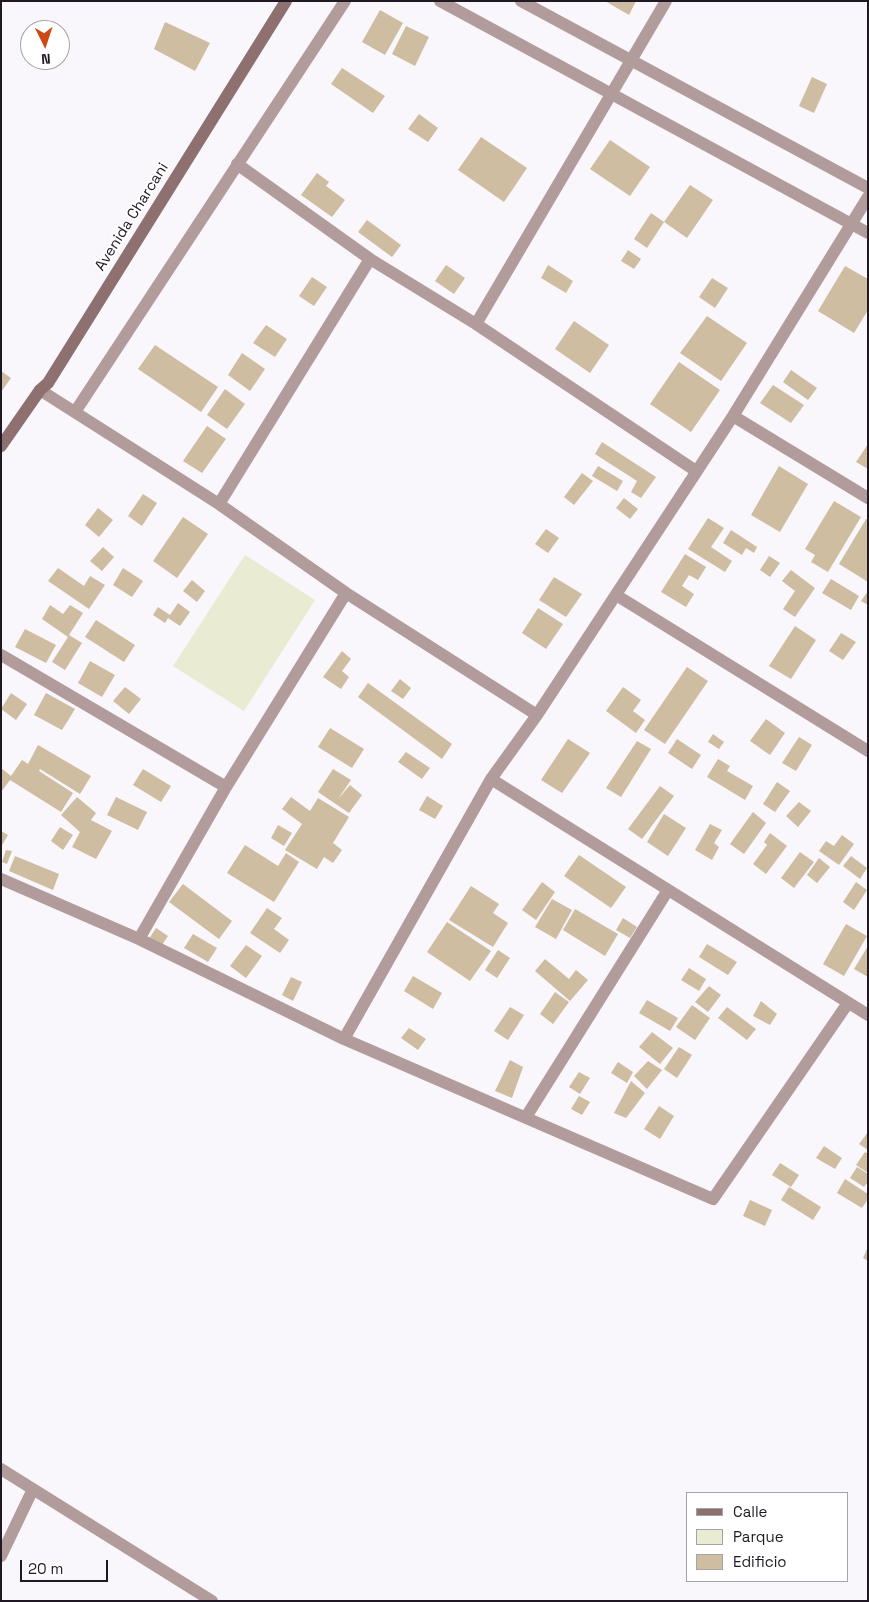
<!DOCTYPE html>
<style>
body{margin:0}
#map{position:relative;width:869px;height:1602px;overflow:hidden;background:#f9f6fc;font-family:"Space Grotesk",sans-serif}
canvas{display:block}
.frame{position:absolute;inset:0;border:2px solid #201924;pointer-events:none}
.legend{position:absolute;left:686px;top:1492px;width:162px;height:90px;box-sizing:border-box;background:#fff;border:1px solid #a6a3a7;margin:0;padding:6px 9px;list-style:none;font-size:15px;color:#201924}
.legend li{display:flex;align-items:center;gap:10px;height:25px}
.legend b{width:25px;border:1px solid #a6a3a7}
.north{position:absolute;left:20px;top:20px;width:50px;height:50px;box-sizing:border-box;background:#fff;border:1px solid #a6a3a7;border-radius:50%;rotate:176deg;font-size:14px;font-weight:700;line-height:20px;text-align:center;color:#201924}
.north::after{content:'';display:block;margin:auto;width:18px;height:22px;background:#ce4714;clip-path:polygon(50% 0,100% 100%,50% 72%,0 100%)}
.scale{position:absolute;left:20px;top:1560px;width:88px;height:22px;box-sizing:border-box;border:2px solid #201924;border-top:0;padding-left:6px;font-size:15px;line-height:18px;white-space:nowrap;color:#201924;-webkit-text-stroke:4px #fff;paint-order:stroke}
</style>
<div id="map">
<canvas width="869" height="1602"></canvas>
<div class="frame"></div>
<ul class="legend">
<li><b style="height:6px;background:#8f7070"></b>Calle</li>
<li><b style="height:14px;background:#e9ecd2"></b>Parque</li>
<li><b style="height:14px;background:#cebda0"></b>Edificio</li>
</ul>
<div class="north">N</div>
<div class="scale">20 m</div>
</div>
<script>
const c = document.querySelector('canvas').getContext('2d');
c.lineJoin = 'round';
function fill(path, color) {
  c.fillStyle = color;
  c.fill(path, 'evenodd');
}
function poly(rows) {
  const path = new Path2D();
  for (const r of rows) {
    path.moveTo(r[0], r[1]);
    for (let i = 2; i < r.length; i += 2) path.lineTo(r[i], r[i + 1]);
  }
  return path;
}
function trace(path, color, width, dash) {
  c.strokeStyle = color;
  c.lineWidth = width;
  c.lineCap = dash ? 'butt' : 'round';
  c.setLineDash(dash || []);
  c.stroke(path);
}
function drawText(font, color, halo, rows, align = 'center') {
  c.font = font + ' "Space Grotesk",sans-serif';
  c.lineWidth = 4;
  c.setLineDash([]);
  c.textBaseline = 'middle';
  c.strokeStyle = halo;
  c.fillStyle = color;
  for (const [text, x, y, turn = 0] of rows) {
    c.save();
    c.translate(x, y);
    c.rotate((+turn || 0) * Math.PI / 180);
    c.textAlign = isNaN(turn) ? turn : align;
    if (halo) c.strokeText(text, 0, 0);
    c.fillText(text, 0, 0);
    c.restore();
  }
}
const green = poly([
 [245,555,315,600,244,711,173,666]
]);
const building = poly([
 [605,1,636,1,629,15],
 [380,10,403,23,385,55,362,42],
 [165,22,210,43,195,71,154,49],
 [406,26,429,37,415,66,392,54],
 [342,68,385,96,373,113,331,84],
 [812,77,827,84,814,113,799,106],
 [419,114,438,128,428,142,408,129],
 [481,137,527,168,504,202,458,170],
 [610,140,650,167,630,196,590,169],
 [317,173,329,182,326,186,345,200,332,217,301,195],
 [690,185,713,200,687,238,664,222],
 [651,213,664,222,647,248,634,239],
 [367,220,401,245,392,257,358,232],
 [628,250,641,259,634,269,621,261],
 [446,265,465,278,454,294,435,281],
 [548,265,573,281,566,293,541,278],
 [845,266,868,279,868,310,854,333,818,311],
 [312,277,327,287,314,306,299,296],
 [712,278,728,288,715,308,699,297],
 [707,316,747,343,721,381,680,353],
 [574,321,609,345,590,373,555,349],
 [266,325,287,339,275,357,253,343],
 [155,345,218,387,201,412,138,369],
 [242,353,265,369,250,391,228,375],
 [679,362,720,390,691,432,650,404],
 [791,370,817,388,808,400,783,382],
 [1,371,11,378,1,392],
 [773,385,804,405,791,423,760,403],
 [225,389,245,404,227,429,207,415],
 [207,426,226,439,202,473,183,461],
 [602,442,656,477,641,498,631,492,637,481,595,454],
 [868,444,868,469,856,462],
 [598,466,623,481,617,491,592,476],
 [779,466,808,484,780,532,751,515],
 [582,473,593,481,574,505,564,497],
 [143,494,157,503,142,526,128,516],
 [624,498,638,509,630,519,616,508],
 [834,501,861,517,828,572,811,562,815,555,805,549],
 [98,508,113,520,99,537,85,525],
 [183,517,208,534,177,578,153,561],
 [708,518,724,528,711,547,732,561,725,572,688,549],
 [866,519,868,520,868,582,839,564],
 [546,529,559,538,548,553,535,544],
 [731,530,757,547,754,553,746,548,742,555,723,543],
 [103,547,114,557,102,571,90,561],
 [685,554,706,567,698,580,689,575,682,586,694,594,686,607,661,592],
 [769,556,780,563,770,577,760,570],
 [58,568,84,586,90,576,105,585,89,609,48,581],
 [123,568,143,581,132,597,113,585],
 [791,570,815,588,795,617,783,609,795,591,782,581],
 [554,577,582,594,566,617,539,600],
 [831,579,859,596,851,610,822,593],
 [192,580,205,591,197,602,183,591],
 [868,591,868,605,861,601],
 [178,603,190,612,180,626,168,618,165,623,153,615,158,607,170,615],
 [50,605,63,614,70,605,83,613,69,635,82,643,65,670,52,662,68,637,42,619],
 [538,608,563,624,546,649,522,633],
 [96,620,135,645,124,662,85,637],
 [795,626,816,640,791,679,769,666],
 [25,629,56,645,46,663,15,647],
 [841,633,856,642,843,660,829,651],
 [342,651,351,659,342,671,349,677,341,689,323,677],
 [90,661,115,675,102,697,78,683],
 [687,667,708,681,665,744,644,730],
 [400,679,411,688,403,699,391,691],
 [368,683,452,744,442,759,358,697],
 [125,687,141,699,129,714,113,701],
 [623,687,641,700,633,711,645,720,636,733,606,711],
 [11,693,27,704,16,720,1,709],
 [46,693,75,709,62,730,34,715],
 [766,719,785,733,770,755,750,741],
 [330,728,364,749,352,768,318,747],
 [713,734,724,742,719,749,708,742],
 [799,737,812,745,796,771,782,763],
 [568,739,590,753,562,793,541,780],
 [677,739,701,755,692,769,668,753],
 [637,741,651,749,621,797,606,788],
 [38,745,91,776,80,794,40,769,39,771,73,793,61,812,10,780,1,792,1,768,11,776,22,760,28,764],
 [406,752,430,768,422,779,398,762],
 [718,759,730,766,727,771,753,786,745,800,707,777],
 [143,769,171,786,161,802,133,785],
 [333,769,351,780,338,799,350,785,362,795,349,813,318,792],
 [777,782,790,791,775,812,763,804],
 [660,786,674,796,642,839,628,829],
 [427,796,443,806,435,819,419,810],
 [77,797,96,813,91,820,112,831,96,859,72,847,80,832,61,815],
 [116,797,147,812,138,830,107,815],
 [291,797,310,811,318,798,349,817,333,843,342,850,333,863,324,857,317,869,285,850,302,824,282,809],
 [799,802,811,811,798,827,786,816],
 [753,812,766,823,744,854,730,844],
 [664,814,686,828,668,856,647,842],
 [710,824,722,830,714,843,719,847,712,860,695,850],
 [278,825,292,833,284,846,271,838],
 [60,827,73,835,63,850,51,841],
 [1,831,8,835,1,847],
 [770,833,787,846,766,874,753,864,767,845,764,842],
 [842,835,854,844,839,865,819,851,826,841,834,846],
 [245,845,278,866,286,853,299,862,274,902,227,873],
 [6,850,12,851,7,864,2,862],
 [800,852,814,862,794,888,781,878],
 [579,855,626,887,611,908,564,876],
 [15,856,59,874,53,890,9,871],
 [851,856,867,868,860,879,843,866],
 [819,858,830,867,817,883,807,875],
 [542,882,555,892,536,920,522,910],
 [856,882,867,890,854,910,843,902],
 [183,884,232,921,219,939,169,902],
 [471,886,499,904,493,913,508,923,493,947,449,920],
 [552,899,572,910,556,939,535,927],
 [267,908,282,918,274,929,289,940,280,953,250,933],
 [575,909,618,934,605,956,563,930],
 [623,918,637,927,630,938,616,930],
 [447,922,491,951,470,981,427,952],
 [846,924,867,936,844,976,823,964],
 [156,928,168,936,160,948,148,940],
 [193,934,217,948,208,962,184,948],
 [707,944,737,962,728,975,699,957],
 [246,945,262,956,246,978,230,966],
 [868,946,868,977,854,969],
 [498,950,510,958,497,978,485,970],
 [545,959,569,979,576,970,588,980,570,1001,535,971],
 [689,968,706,979,699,991,681,980],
 [413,976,442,993,433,1009,404,991],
 [291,977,302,982,293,1001,282,995],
 [709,986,721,995,708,1012,695,1002],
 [555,992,569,1002,553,1024,540,1014],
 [647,1000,678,1018,670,1031,639,1013],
 [761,1001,777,1014,770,1025,753,1016],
 [692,1005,710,1018,695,1040,676,1027],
 [510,1007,524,1015,508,1040,494,1031],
 [727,1007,756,1029,747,1040,718,1018],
 [409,1028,426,1039,418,1050,401,1038],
 [652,1032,673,1048,660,1064,639,1047],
 [679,1047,692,1055,677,1078,664,1069],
 [510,1060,523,1067,512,1098,495,1091],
 [648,1061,662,1070,647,1089,634,1076],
 [618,1062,633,1072,627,1083,611,1073],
 [579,1072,590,1078,580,1094,569,1087],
 [631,1081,645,1093,626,1118,614,1113],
 [579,1096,590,1102,582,1115,571,1109],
 [659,1106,674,1116,660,1139,644,1129],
 [868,1132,868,1150,859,1144],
 [824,1146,842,1158,835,1169,816,1158],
 [865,1152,868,1154,868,1173,856,1165],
 [780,1163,799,1175,791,1187,772,1175],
 [857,1167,868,1174,868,1182,864,1187,850,1178],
 [845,1179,868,1194,868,1199,862,1208,837,1193],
 [789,1187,821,1207,813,1220,781,1200],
 [750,1200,772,1210,765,1226,743,1216],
 [868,1247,868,1261,863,1258]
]);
const minor = poly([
 [440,1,868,233],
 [521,1,868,188],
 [237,164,370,259,476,324,696,471],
 [476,324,666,1],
 [40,390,219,504,346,593,537,715],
 [75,412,345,1],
 [733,416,868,498],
 [219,504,370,259],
 [616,595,868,751],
 [1,655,226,787],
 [491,779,868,1015],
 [1,879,139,939,344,1039,713,1199,848,1003],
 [139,939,226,787,346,593],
 [344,1039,491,779,537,715,733,416,868,197],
 [526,1117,668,890],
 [1,1469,212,1601],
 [1,1556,33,1489]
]);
const secondary = poly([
 [1,446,40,390,48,383,286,1]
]);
const streetNames = [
 ["Avenida Charcani",132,217,-58]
];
fill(green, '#e9ecd2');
fill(building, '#cebda0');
trace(minor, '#b29c9b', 12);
trace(secondary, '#8f7070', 12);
drawText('15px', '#201924', '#fff', streetNames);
</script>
